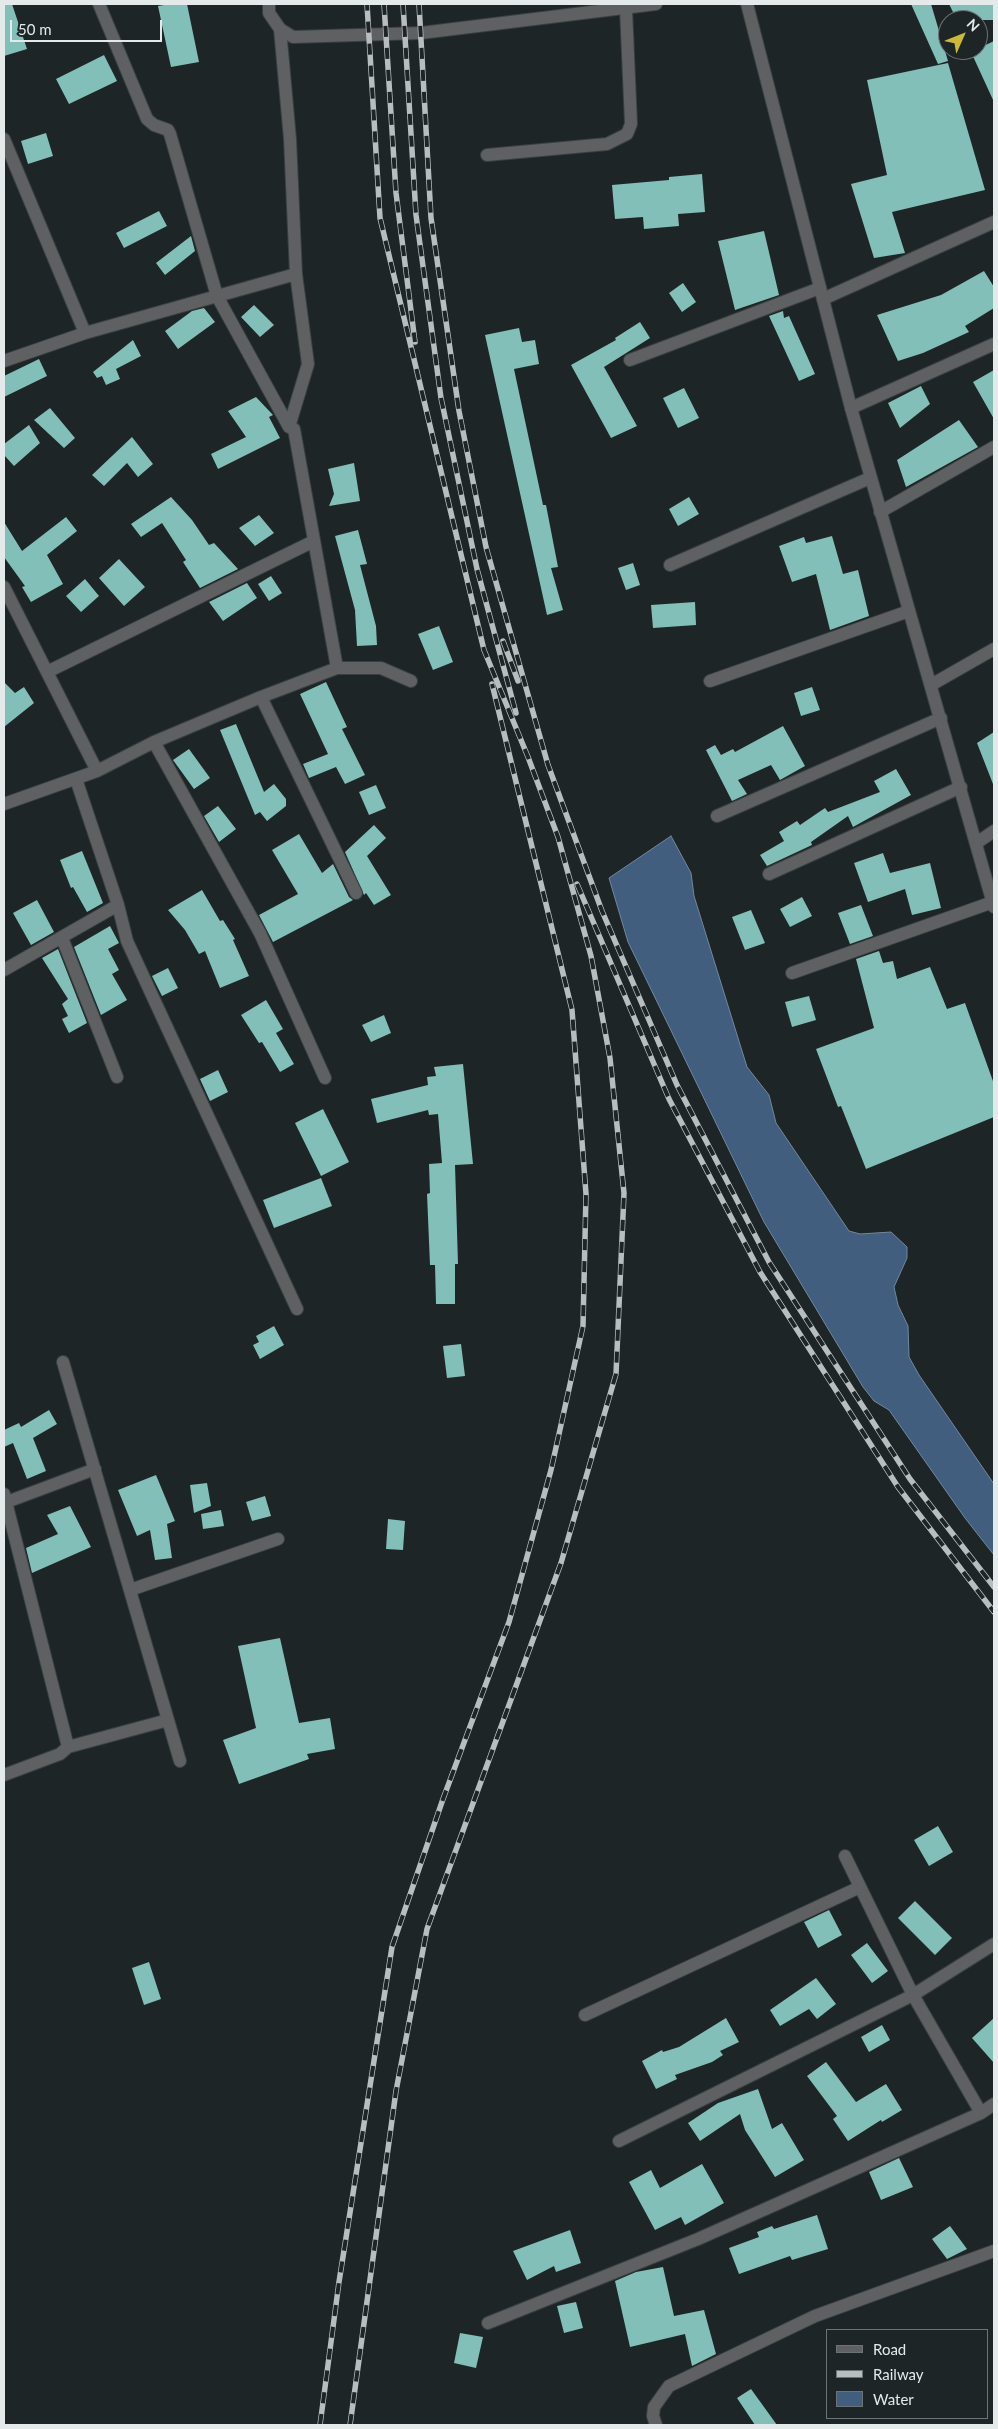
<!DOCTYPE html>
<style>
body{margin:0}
#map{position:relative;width:998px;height:2429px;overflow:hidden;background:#1e2526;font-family:Lato,sans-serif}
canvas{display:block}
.frame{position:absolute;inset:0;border:5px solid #e4e9ea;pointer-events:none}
.legend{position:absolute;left:826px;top:2329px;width:162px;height:90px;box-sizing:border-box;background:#1e2526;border:1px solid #6d7374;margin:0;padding:6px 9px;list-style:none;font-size:15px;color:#e4e9ea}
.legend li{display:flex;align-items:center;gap:10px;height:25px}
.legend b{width:25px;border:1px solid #6d7374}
.north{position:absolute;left:938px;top:10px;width:50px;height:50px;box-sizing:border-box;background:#1e2526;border:1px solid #6d7374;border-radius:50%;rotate:46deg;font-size:14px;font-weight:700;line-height:20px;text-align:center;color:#e4e9ea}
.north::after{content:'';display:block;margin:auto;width:18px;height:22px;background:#cdb938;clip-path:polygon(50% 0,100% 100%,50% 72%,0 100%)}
.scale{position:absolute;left:10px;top:20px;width:152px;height:22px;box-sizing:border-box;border:2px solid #e4e9ea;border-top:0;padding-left:6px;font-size:15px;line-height:18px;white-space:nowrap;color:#e4e9ea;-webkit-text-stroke:4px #1e2526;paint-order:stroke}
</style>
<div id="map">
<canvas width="998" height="2429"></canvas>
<div class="frame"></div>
<ul class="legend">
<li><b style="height:6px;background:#5e6062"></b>Road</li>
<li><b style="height:6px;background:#b8bebf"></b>Railway</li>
<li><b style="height:14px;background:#415e7f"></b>Water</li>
</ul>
<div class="north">N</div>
<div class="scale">50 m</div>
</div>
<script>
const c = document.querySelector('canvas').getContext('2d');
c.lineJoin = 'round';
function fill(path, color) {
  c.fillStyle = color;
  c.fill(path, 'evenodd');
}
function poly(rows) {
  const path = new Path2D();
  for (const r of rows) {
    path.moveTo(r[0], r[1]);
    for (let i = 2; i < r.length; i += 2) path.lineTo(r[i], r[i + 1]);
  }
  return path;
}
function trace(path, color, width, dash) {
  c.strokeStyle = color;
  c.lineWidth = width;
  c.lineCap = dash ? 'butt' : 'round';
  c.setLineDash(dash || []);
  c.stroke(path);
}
const water = poly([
 [671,836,691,873,694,896,747,1067,769,1095,776,1123,849,1231,860,1234,891,1232,907,1247,907,1258,894,1287,898,1305,908,1326,909,1357,919,1375,994,1484,994,1555,965,1518,889,1410,874,1401,863,1387,764,1222,628,942,609,878,671,836]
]);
const building = poly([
 [4,4,12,4,27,49,4,56],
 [170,4,187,4,199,62,171,67,158,6],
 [911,4,931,4,948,61,938,64],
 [949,4,994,4,994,20,957,20],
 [994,41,994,102,971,52],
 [104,55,117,81,69,104,56,79],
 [948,63,985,190,892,212,905,253,874,258,851,184,887,175,867,80],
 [46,133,53,156,28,164,21,141],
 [702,174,705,212,678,214,679,226,644,229,643,217,615,219,612,185,669,180,669,177],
 [159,211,167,226,124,248,116,233],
 [764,231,779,295,735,310,718,241],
 [191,236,195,251,165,275,156,263],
 [984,271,994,287,994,308,965,326,969,332,923,353,898,361,877,315,941,295],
 [683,283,696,302,682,312,669,293],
 [254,305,274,325,260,337,241,317],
 [204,308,215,322,178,349,165,331,192,311],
 [783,311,784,318,789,316,815,374,799,381,769,316],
 [640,322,650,338,604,367,637,426,611,438,571,365,616,340,615,338],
 [519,328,522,342,535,340,539,364,514,369,543,505,546,505,558,567,551,568,563,610,547,615,485,335],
 [133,340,141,356,116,369,120,379,106,385,102,376,97,378,93,372],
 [39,359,47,376,4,397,4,376],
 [994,370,994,419,973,382],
 [921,386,930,404,900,428,888,403],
 [684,388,699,418,678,428,663,398],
 [256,397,273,415,269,417,280,438,218,469,211,454,246,437,228,411],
 [50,408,75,438,64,448,34,420],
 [959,420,978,447,906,487,897,460],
 [29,425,40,443,14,466,4,455,4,444],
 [132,437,153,464,138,477,127,463,104,486,92,475],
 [354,463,360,501,329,506,334,494,328,469],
 [171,497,192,520,209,545,214,543,238,569,200,588,183,562,186,560,162,523,141,537,131,524],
 [689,497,699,514,678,526,669,509],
 [259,515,274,533,255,546,239,528],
 [66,517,77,531,47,555,63,584,31,602,22,587,25,586,4,557,4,522,22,551],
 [358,530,367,564,360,565,376,626,377,645,357,646,355,610,335,536],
 [832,536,843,574,858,570,869,616,830,630,816,574,792,582,779,546,804,537,806,543],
 [119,559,145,587,124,606,99,578],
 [633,563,640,585,626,590,618,568],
 [271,576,282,593,269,601,258,584],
 [85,579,99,596,81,612,66,596],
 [247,583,257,598,223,621,209,602],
 [695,602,696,625,653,628,651,605],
 [439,626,453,662,433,670,418,634],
 [4,682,15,693,24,687,34,703,4,727],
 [326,682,347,727,342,729,365,775,345,784,336,767,309,778,303,764,328,754,300,694],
 [812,687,820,710,801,716,794,693],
 [236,724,264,792,274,784,286,799,286,806,267,821,260,812,255,815,220,730],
 [783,726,805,766,780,780,771,765,738,780,747,794,732,801,706,750,715,745,721,755,733,749,735,752],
 [994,732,994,784,993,784,977,743],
 [189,749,210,778,194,789,173,760],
 [896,769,911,795,853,827,848,816,811,842,812,845,767,866,760,855,784,841,779,832,797,821,800,825,825,808,828,812,880,792,874,781],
 [376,785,386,808,369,815,359,792],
 [218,806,236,829,219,842,204,816],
 [374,825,386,838,367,856,391,895,374,905,366,893,364,895,345,852],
 [299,834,322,873,333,864,349,897,353,900,273,942,259,915,298,894,272,850],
 [82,851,103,903,87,912,73,887,71,888,60,860],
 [883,853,890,873,930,863,941,908,912,915,905,889,868,902,854,863],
 [202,890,220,921,223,920,235,939,233,940,249,976,220,988,205,951,199,954,185,930,168,910],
 [802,897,812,916,790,927,780,909],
 [37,900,54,932,31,945,13,913],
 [861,905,873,936,850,944,838,913],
 [751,910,765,943,745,950,732,917],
 [110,926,119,943,108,949,119,970,112,974,127,1000,101,1015,74,947],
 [58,949,87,1023,69,1033,62,1019,68,1016,62,1004,68,999,42,958],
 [879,951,883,963,893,961,897,979,930,967,947,1009,965,1003,994,1084,994,1117,866,1169,841,1106,838,1107,816,1049,874,1028,856,959],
 [168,968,178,988,162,996,152,976],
 [809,996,816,1020,792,1027,785,1002],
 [266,1000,283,1029,276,1033,294,1064,280,1072,262,1042,259,1043,241,1015],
 [384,1015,391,1033,371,1042,362,1025],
 [463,1064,473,1164,455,1165,458,1264,455,1264,455,1304,436,1304,435,1265,430,1265,427,1194,430,1193,429,1164,442,1163,438,1114,429,1115,428,1110,377,1123,371,1099,428,1085,427,1077,436,1076,434,1067],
 [218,1070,228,1092,210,1101,200,1079],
 [323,1109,349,1162,321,1176,295,1123],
 [321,1178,332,1206,274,1228,263,1200],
 [274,1326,284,1345,260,1359,253,1345,259,1342,256,1336],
 [461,1344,465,1376,447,1378,443,1346],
 [49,1410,57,1424,33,1438,46,1471,27,1479,13,1443,4,1447,4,1430,19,1423,21,1427],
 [156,1475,175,1521,167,1524,172,1558,155,1560,150,1530,137,1536,118,1490],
 [207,1483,211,1506,194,1513,190,1485],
 [265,1496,271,1516,252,1521,246,1502],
 [70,1506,91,1547,32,1573,26,1548,58,1534,47,1515],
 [221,1510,224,1526,203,1529,201,1514],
 [388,1519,405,1521,403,1550,386,1549],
 [280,1638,299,1723,330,1718,335,1749,307,1754,309,1759,239,1784,223,1740,256,1728,238,1646],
 [938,1826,953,1852,929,1866,914,1840],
 [915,1901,952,1938,935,1955,898,1918],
 [829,1910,842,1935,818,1948,804,1922],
 [867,1943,888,1971,872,1983,851,1955],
 [149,1962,161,1999,144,2005,132,1968],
 [816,1978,836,2004,817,2019,809,2009,780,2026,770,2010],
 [726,2018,739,2042,720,2051,723,2055,712,2062,675,2075,677,2079,656,2089,642,2061,662,2050,663,2052,679,2047],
 [994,2018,994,2063,972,2038],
 [882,2025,890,2040,869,2052,861,2037],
 [826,2062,856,2102,886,2084,902,2110,882,2122,881,2120,848,2141,833,2119,837,2116,807,2076],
 [758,2089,772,2129,782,2123,804,2160,775,2177,745,2130,740,2114,700,2141,688,2123,718,2103],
 [899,2158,913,2187,881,2200,869,2172],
 [702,2164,724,2203,685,2225,681,2217,655,2230,629,2182,651,2170,660,2188],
 [817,2215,828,2249,792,2260,790,2256,739,2274,729,2248,759,2237,757,2232,772,2226,774,2229],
 [950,2226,967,2249,947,2259,932,2239],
 [570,2230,581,2263,556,2272,554,2266,527,2280,513,2251],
 [663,2267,674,2316,704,2310,716,2354,692,2366,685,2334,630,2347,615,2281,636,2272],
 [576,2302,583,2328,564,2333,557,2306],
 [460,2333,483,2337,476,2368,454,2363],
 [751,2389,777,2425,755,2425,737,2398]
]);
const minor = poly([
 [99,4,147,119,154,125,168,130,170,134,217,296,289,427],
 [280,29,290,139,296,274,308,364,289,427,294,429,337,668],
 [4,139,85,333],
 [487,155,607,144,627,134,631,124,626,9],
 [823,299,994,222],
 [630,360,820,288],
 [4,361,85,333,296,274],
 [851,408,994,344],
 [880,512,994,447],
 [670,565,870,478],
 [4,587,97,771],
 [47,672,314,541],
 [710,681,909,611],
 [931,685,994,649],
 [261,697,356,893],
 [154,742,260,933,325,1078],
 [76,779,118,905,127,941,297,1309],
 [4,804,97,771,154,742,261,697,337,668,381,668,411,681],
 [717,816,941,718],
 [978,842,994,831],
 [769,874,961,787],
 [62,938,117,1077],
 [4,970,118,905],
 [792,973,993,902],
 [63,1362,180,1761],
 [4,1494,68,1747,60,1754,4,1775],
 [4,1503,95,1469],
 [130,1590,278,1539],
 [68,1747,168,1720],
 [845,1856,913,1995,981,2113],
 [585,2015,860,1887],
 [619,2141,913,1995,994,1944],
 [488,2323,698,2239,981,2113,994,2104],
 [656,2425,653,2416,654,2407,669,2386,815,2316,994,2251]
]);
const tertiary = poly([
 [269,4,269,13,280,29,293,37,421,33,656,4],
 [747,4,851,408,994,907]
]);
const rail = poly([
 [384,4,396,193,415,342],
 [403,4,416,215,441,398,477,569,516,713],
 [419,4,431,218,459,411,486,547,548,765,602,911,677,1085,769,1262,910,1479,994,1587],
 [503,641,518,681],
 [577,884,669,1099,760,1272,898,1487,994,1612],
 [320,2425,339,2282,392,1947,443,1799,509,1622,551,1470,583,1326,586,1194,572,1010,492,684],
 [350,2425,396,2091,427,1929,561,1563,616,1374,624,1193,610,1058,591,956,558,837,528,757,484,650,380,218,367,4]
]);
fill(water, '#415e7f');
trace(water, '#72889f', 1);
fill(building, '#81bfb8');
trace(minor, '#3a4041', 14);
trace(tertiary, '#3a4041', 14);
trace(minor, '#5e6062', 12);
trace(tertiary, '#5e6062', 12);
trace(rail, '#b8bebf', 5.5);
trace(rail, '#1e2526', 4, [11]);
</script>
